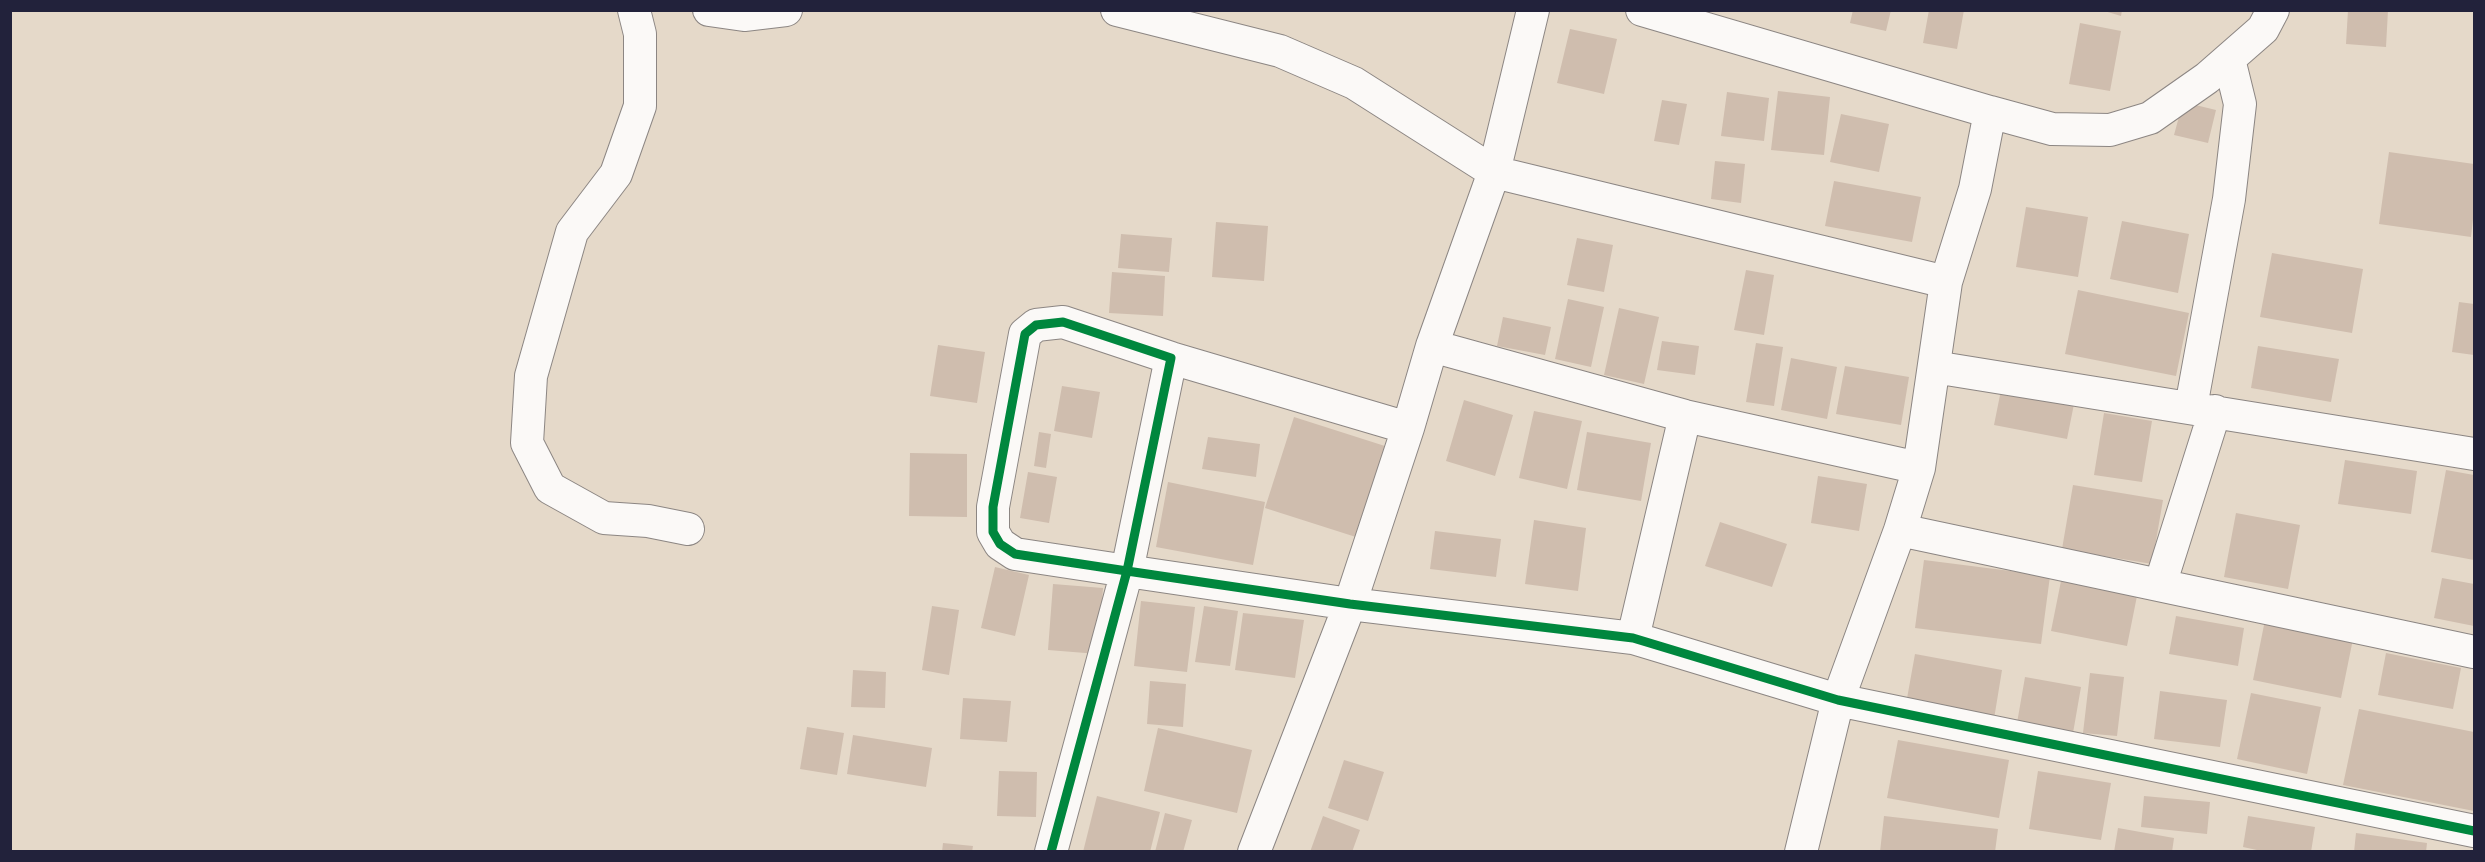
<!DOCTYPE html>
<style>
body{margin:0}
#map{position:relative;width:2485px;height:862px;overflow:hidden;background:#e5d9c9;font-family:Pangolin,sans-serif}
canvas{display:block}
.frame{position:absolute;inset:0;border:12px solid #22223b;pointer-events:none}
</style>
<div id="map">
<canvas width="2485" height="862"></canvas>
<div class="frame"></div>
</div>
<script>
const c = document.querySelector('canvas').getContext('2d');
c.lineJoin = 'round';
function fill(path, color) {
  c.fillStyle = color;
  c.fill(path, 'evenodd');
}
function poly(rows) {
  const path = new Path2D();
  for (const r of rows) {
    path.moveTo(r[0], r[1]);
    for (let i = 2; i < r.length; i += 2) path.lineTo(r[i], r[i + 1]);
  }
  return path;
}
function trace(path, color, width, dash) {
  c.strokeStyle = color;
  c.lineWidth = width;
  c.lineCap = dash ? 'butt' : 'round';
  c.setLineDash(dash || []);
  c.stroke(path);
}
const building = poly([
 [1853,10,1891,10,1886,31,1850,23],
 [1929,10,1964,10,1957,49,1923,43],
 [2101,10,2122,10,2121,16],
 [2348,10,2388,10,2386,47,2346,44],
 [2080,23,2121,31,2110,91,2069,84],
 [1570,29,1617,39,1604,94,1557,83],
 [1778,91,1830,97,1824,155,1771,150],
 [1727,92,1769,98,1764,141,1721,136],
 [1662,100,1687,104,1679,145,1654,141],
 [2183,102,2216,110,2208,143,2174,135],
 [1841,114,1889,124,1879,172,1830,162],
 [2389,152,2474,164,2474,210,2471,237,2379,224],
 [1715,161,1745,164,1741,203,1711,199],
 [1834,181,1921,197,1912,242,1825,226],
 [2026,207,2088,217,2078,277,2016,267],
 [2122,221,2189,234,2178,293,2110,279],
 [1216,222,1268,226,1264,281,1212,277],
 [1121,234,1172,238,1169,272,1118,268],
 [1577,238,1613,245,1604,292,1567,285],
 [2272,253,2363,269,2352,333,2260,317],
 [1746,270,1774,275,1764,335,1734,330],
 [1112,272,1165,276,1163,316,1109,313],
 [2078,290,2189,313,2176,376,2065,354],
 [1568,299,1604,307,1591,367,1555,359],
 [2459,302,2474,304,2474,355,2452,352],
 [1619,308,1659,317,1644,384,1604,375],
 [1503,317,1551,327,1545,355,1497,346],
 [1662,341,1699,346,1695,375,1657,370],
 [1756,343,1783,347,1774,406,1746,402],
 [938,345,985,352,977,403,930,396],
 [2258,346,2339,359,2331,402,2251,388],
 [1791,358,1837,367,1827,419,1781,410],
 [1845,366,1909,377,1901,425,1836,414],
 [1062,386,1100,392,1092,438,1054,431],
 [2001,390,2074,404,2067,439,1994,425],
 [1464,400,1513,415,1495,476,1446,461],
 [1534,411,1582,421,1567,489,1519,478],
 [2104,413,2152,421,2142,482,2094,475],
 [1294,417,1388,447,1359,538,1265,508],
 [1039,432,1051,434,1046,468,1034,466],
 [1587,432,1651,443,1641,501,1577,490],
 [1208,437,1260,444,1256,477,1202,469],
 [910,453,967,454,967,517,909,516],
 [2345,460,2417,471,2411,514,2338,504],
 [2446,470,2474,475,2474,560,2431,552],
 [1028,472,1057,477,1049,523,1020,518],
 [1818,476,1867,484,1859,531,1811,523],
 [1168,482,1265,502,1253,565,1156,547],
 [2073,485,2163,500,2152,564,2062,549],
 [2236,513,2300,525,2288,589,2224,577],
 [1534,520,1586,528,1578,591,1525,584],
 [1720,522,1787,544,1772,587,1705,566],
 [1435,531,1501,539,1496,577,1430,569],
 [1924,560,2050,576,2041,644,1915,628],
 [995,567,1029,575,1015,636,981,628],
 [2062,576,2138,591,2127,646,2051,631],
 [2442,578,2474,584,2474,626,2434,618],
 [1053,584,1103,588,1098,654,1048,650],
 [1141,601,1195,607,1187,672,1134,666],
 [932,606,959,610,949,675,922,670],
 [1204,606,1238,611,1230,666,1195,662],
 [1243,613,1304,620,1295,678,1235,670],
 [2176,616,2244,628,2238,666,2169,654],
 [2265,620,2353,639,2341,698,2253,680],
 [2386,653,2461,668,2453,709,2378,695],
 [1915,654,2002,670,1994,719,1906,704],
 [853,670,886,672,885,708,851,707],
 [2090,673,2124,677,2117,736,2083,733],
 [2025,677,2081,687,2073,733,2017,723],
 [1150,681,1186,684,1183,727,1147,724],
 [2160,691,2227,700,2220,747,2154,739],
 [2251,693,2321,707,2307,774,2237,759],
 [963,698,1011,701,1007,742,960,739],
 [2359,709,2474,732,2474,811,2343,785],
 [807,727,844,733,837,775,800,769],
 [1158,728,1252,750,1237,813,1144,791],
 [853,735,932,748,926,787,847,774],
 [1898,740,2009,760,1999,818,1887,798],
 [1344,760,1384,772,1368,821,1328,808],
 [999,771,1037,772,1036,817,997,816],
 [2038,771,2111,783,2101,840,2029,829],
 [1097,796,1160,812,1150,852,1083,852],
 [2144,796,2210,802,2207,834,2141,827],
 [1165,813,1192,820,1183,852,1155,852],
 [1323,816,1360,830,1352,852,1310,852],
 [1884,816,1998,829,1995,852,1880,852],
 [2248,816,2315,827,2311,852,2266,852,2243,847],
 [2118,828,2174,838,2172,852,2114,852],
 [2356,833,2427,843,2426,852,2354,852],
 [943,843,973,846,972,852,942,852]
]);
const street = poly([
 [634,10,640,34,640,106,616,174,572,232,531,376,527,443,550,488,604,518,648,521,688,529],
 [709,10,744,15,786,10],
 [1117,10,1280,51,1354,83,1494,172,1946,282],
 [1642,10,1990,112],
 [1432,346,1685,416,1919,468],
 [1171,358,1408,428],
 [1934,367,2474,454],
 [2191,407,2229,199,2240,104,2229,59],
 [1900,530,2474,652],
 [2160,585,2215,411],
 [1633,638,1685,416],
 [1051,852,1127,571,1171,358,1063,322,1036,325,1025,334,993,507,993,532,1000,544,1015,554,1127,571,1350,604,1633,638,1838,700,2474,831],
 [1254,852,1350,604,1408,428,1432,346,1494,172,1533,10],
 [1801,852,1838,700,1900,530,1919,468,1946,282,1975,189,1990,112,2052,129,2110,130,2150,118,2207,78,2263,29,2273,10]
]);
const cycleway = poly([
 [1051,852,1127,571,1171,358,1063,322,1036,325,1025,334,993,507,993,532,1000,544,1015,554,1127,571,1350,604,1633,638,1838,700,2474,831]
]);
fill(building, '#cfbdae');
trace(street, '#8c8683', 34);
trace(street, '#fbf9f7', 32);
trace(cycleway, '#00873e', 9);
</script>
